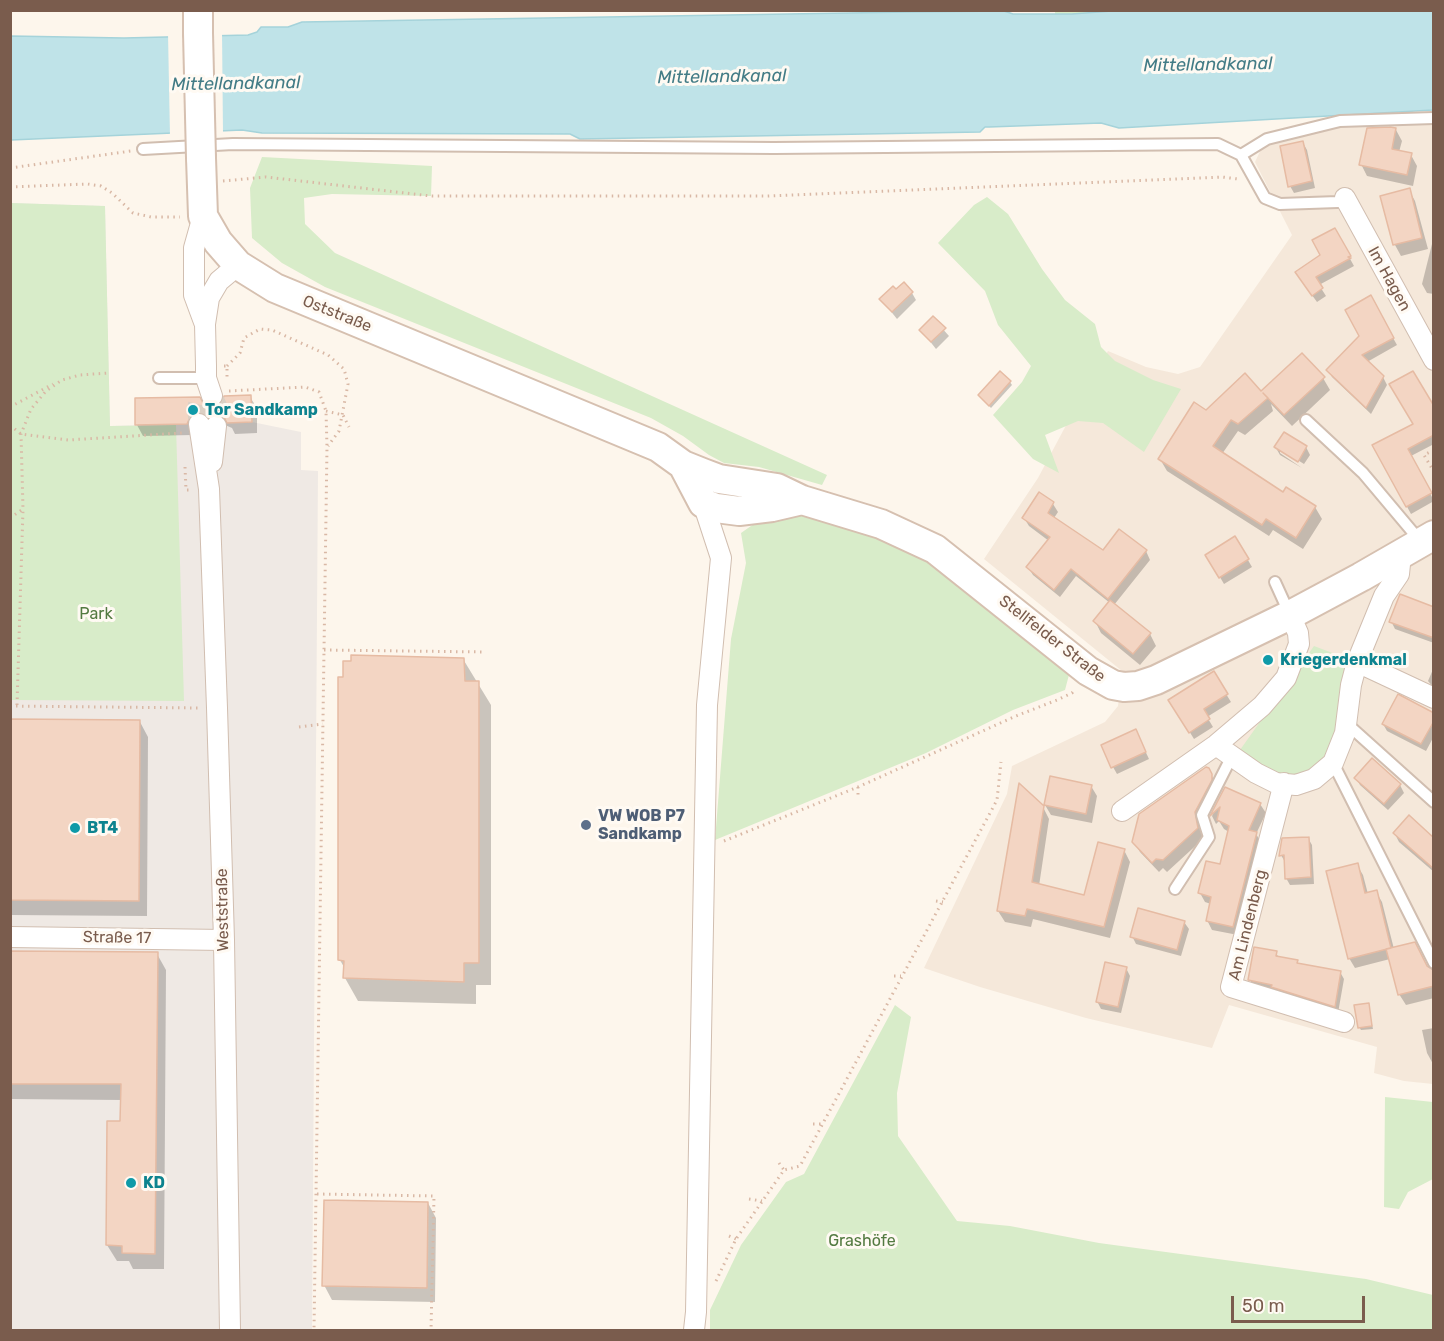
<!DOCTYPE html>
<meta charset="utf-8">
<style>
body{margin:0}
#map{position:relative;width:1444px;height:1341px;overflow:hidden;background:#fdf6ec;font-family:Rubik,sans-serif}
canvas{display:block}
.frame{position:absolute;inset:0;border:12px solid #7a5c4d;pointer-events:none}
.scale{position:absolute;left:1231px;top:1296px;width:134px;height:27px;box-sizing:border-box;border:3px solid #7a5c4d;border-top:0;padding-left:8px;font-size:18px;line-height:21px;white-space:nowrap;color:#7a5c4d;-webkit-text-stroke:4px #fffaf3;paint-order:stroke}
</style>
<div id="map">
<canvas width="1444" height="1341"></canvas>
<div class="frame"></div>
<div class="scale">50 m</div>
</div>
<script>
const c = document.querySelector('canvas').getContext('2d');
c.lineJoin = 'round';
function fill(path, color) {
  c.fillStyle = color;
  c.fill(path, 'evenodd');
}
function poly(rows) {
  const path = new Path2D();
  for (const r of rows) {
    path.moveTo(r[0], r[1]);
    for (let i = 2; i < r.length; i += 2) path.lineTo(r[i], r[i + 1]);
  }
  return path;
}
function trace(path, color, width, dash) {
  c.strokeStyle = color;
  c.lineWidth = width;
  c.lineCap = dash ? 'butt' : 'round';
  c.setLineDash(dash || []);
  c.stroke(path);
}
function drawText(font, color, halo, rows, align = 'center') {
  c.font = font + ' Rubik,sans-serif';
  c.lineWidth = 6;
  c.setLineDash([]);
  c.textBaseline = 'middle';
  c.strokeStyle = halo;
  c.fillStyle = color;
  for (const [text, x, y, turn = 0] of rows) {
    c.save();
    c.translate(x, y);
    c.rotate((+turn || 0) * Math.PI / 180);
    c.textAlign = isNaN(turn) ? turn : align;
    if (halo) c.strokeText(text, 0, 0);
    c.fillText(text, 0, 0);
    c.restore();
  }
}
const residential = poly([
 [1350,122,1433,122,1433,1084,1404,1081,1374,1073,1377,1047,1229,1005,1212,1048,1086,1018,980,987,924,968,1007,794,1012,766,1105,722,1118,706,1122,671,984,559,1038,478,1089,382,1108,351,1146,367,1178,374,1200,367,1292,235,1255,162,1262,147,1319,129]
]);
const industrial = poly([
 [11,203,105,206,110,426,252,422,301,432,301,470,318,471,312,1330,11,1330]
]);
const green = poly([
 [1055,10,1125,11,1072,14,1055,14],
 [262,157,432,166,431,196,332,194,304,198,305,224,335,253,827,475,822,485,759,467,724,463,709,455,683,436,651,418,325,287,282,263,252,238,250,188],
 [987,197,1008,214,1042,269,1065,300,1095,324,1101,347,1115,361,1153,380,1181,389,1144,452,1103,423,1078,421,1045,435,1059,473,1033,459,993,415,1022,382,1031,366,998,325,985,291,938,243,974,205],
 [11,203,105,206,110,426,176,425,184,701,11,700],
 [808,515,900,546,940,566,1070,671,1065,690,1013,710,926,753,715,840,731,639,746,563,741,533,761,519],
 [1314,646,1351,660,1331,752,1310,775,1280,778,1240,750],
 [895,1005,911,1017,897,1093,898,1136,957,1221,1010,1226,1099,1243,1366,1279,1433,1295,1433,1330,710,1330,710,1310,741,1245,786,1182,804,1174],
 [1385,1097,1433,1102,1433,1179,1408,1192,1399,1209,1384,1207]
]);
const water = poly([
 [1125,10,1433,11,1433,110,1119,128,1101,123,989,127,985,127,980,132,580,139,570,134,262,133,242,130,11,140,11,36,124,38,248,35,257,32,261,27,288,27,302,22,909,12,1004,11,1013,14,1072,14,1125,10]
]);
const pier = poly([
 [222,32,223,134,170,136,168,33]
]);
const shadow = poly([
 [1396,130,1402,141,1399,152,1411,155,1417,166,1413,186,1367,176,1361,164],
 [1303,143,1307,150,1315,188,1294,193,1290,186],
 [1409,190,1415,201,1428,249,1401,256,1395,245,1382,197],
 [1334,230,1354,266,1319,285,1326,296,1317,302,1301,280,1322,255],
 [1434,236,1434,294,1427,293,1422,284],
 [896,291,912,293,916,300,897,319,881,299],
 [1370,297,1397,345,1367,362,1383,377,1387,385,1371,414,1332,377,1328,370,1361,336],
 [933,318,949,336,936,349,921,330],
 [1323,378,1330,390,1292,426,1271,404,1273,411,1245,435,1238,431,1222,454,1284,494,1315,507,1322,519,1303,549,1273,530,1269,536,1167,471,1160,459,1206,411,1261,393],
 [1010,382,1012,385,991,408,980,396],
 [250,397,257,408,257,433,235,434,232,428,225,425,193,435,143,436,137,425,136,400,203,406,210,409],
 [1434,412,1434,444,1411,456,1434,501,1411,514,1374,446],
 [1285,434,1306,447,1310,455,1304,464,1280,449,1280,453,1302,468,1280,455,1276,448],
 [1040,494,1053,504,1058,512,1054,518,1103,552,1146,551,1150,560,1114,605,1150,634,1156,646,1140,665,1101,633,1095,621,1110,603,1076,576,1060,597,1033,575,1028,567,1049,541,1029,526,1024,518],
 [1235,538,1252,567,1224,584,1207,555],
 [1434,609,1434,643,1395,629,1391,621],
 [463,659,491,705,491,985,476,985,476,1004,358,1001,345,978,345,969,340,960,344,678],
 [1434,667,1434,688,1428,681],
 [1213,673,1231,702,1207,717,1213,727,1194,739,1170,700],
 [1434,714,1434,736,1426,751,1387,731,1383,724],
 [10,721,140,722,148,737,147,916,10,915],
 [1139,738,1149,759,1117,774,1113,767],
 [1372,760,1400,785,1404,793,1388,810,1360,785,1356,778],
 [1208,769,1217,786,1200,824,1203,839,1167,872,1163,868,1159,872,1140,852,1134,842],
 [1091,786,1097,796,1092,823,1051,815,1045,805],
 [1225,789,1260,804,1266,813,1256,834,1261,842,1238,935,1212,930,1207,920,1211,904,1205,902,1200,893,1221,866,1229,832,1224,829,1219,821,1216,824,1212,816],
 [1043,807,1049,819,1039,886,1085,897,1124,850,1130,862,1110,938,1033,919,1031,927,1005,922,998,911],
 [1395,834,1434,840,1434,872,1399,842],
 [1308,838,1312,845,1314,884,1290,885,1286,878,1285,862,1281,855],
 [1357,865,1363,875,1368,894,1376,892,1382,902,1394,949,1430,973,1434,998,1406,1005,1399,994,1390,959,1355,968,1349,958],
 [1184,922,1189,929,1181,956,1136,944,1132,936],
 [10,952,157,954,166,970,164,1269,133,1269,129,1261,117,1261,107,1245,122,1122,122,1100,10,1099],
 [1276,953,1279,958,1297,961,1299,965,1340,972,1344,979,1338,1013,1254,987,1250,980],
 [1126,968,1130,976,1121,1013,1101,1009,1097,1001],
 [1368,1005,1373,1029,1361,1030,1359,1027],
 [1434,1028,1434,1064,1433,1064,1427,1053,1422,1030],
 [428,1203,436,1218,435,1302,332,1300,324,1285]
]);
const building = poly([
 [1390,127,1396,128,1392,149,1412,153,1407,175,1359,165,1367,128,1390,127],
 [1303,141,1312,181,1288,187,1280,146,1303,141],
 [1410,188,1422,238,1393,245,1380,196,1410,188],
 [1335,228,1351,256,1348,257,1351,258,1316,277,1323,288,1312,296,1295,272,1320,255,1312,240,1335,228],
 [904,282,913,292,892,312,879,299,893,286,896,289,904,282],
 [1371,295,1394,338,1362,355,1384,376,1366,408,1326,370,1359,336,1345,310,1371,295],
 [933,316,946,328,931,342,919,330,933,316],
 [1302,353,1325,377,1284,415,1263,393,1268,398,1238,424,1231,420,1213,446,1283,492,1286,487,1316,506,1296,538,1266,519,1262,525,1158,459,1194,402,1206,410,1245,373,1261,391,1302,353],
 [1000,371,1011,381,989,406,978,395,1000,371],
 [1413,371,1434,406,1434,435,1408,449,1432,493,1406,507,1372,445,1413,424,1389,384,1413,371],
 [251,395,252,422,227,423,224,417,218,414,209,417,204,413,198,412,191,415,187,424,135,425,135,398,200,397,204,405,210,408,221,404,224,396,251,395],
 [1284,432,1307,446,1298,462,1274,447,1284,432],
 [1039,492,1054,502,1048,513,1103,550,1119,529,1147,550,1108,599,1071,569,1054,590,1026,567,1050,537,1022,518,1039,492],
 [1235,536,1249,559,1219,578,1205,555,1235,536],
 [1400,594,1434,607,1434,638,1389,622,1400,594],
 [1110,600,1151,633,1133,654,1093,621,1110,600],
 [351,655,464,658,465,681,479,681,479,963,464,963,464,982,343,978,344,961,338,960,338,677,343,677,343,661,351,661,351,655],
 [1214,671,1228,694,1204,709,1210,719,1189,733,1168,700,1214,671],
 [1398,694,1434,713,1434,721,1421,744,1382,724,1398,694],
 [10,719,140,720,139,901,10,900,10,719],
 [1136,729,1146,752,1111,768,1101,745,1136,729],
 [1372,758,1401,784,1384,804,1354,778,1372,758],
 [1206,767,1209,768,1212,774,1212,780,1195,812,1198,828,1163,860,1156,859,1152,863,1132,842,1139,814,1206,767],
 [1050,776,1092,785,1086,814,1044,805,1050,776],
 [1019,783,1044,806,1032,882,1084,895,1098,842,1125,849,1104,927,1027,909,1025,916,997,911,1019,783],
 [1225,787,1261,803,1249,830,1257,832,1233,927,1206,921,1211,897,1198,893,1206,861,1220,864,1229,826,1217,820,1220,807,1210,816,1225,787],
 [1409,815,1434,838,1434,869,1393,833,1409,815],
 [1309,837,1311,877,1285,879,1284,855,1279,856,1282,838,1309,837],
 [1358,863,1365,893,1377,890,1391,948,1348,959,1326,871,1358,863],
 [1138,908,1185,921,1177,950,1130,937,1138,908],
 [1415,942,1427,966,1434,970,1434,986,1398,995,1386,949,1415,942],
 [1254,947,1277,951,1276,956,1298,960,1297,963,1341,971,1335,1007,1271,987,1272,985,1248,980,1254,947],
 [10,951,158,952,155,1254,122,1253,122,1246,106,1245,107,1121,120,1121,121,1084,10,1084,10,951],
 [1105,962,1127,967,1118,1007,1096,1002,1105,962],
 [1369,1003,1372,1026,1358,1028,1354,1005,1369,1003],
 [324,1200,428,1202,427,1288,322,1286,324,1200]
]);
const streetTunnel = poly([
 [212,396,218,408,216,426],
 [199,424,197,409,200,397]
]);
const path = poly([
 [10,168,131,151],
 [223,181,266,177,431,196,767,196,1222,177,1238,179],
 [10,187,87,184,101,186,112,193,133,213,151,217,180,217],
 [224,366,227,366,227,381],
 [227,366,240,353,244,338,260,329,272,330,328,355,344,369,348,384,339,431,328,446],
 [229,391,305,387,319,392,326,411,327,447,314,1330],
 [10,407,53,384],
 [326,411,343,415,349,427],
 [10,425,21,434,68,440,182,433],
 [1434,450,1424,455,1434,472],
 [185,467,186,490,192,490],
 [10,518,23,509,21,434,31,409,46,391,62,380,80,375,108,373],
 [324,650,486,652],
 [17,705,23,509],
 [10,706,201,708],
 [299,727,323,724],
 [858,787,858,799],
 [724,841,858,787,1016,716,1057,700,1072,693,1075,689],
 [936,901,943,902],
 [894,976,901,976],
 [813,1124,822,1124],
 [779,1163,784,1170],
 [317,1194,434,1196,431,1330],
 [749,1199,762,1201],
 [729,1236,736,1239],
 [716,1281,736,1239,784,1170,800,1166,997,800,1001,762]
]);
const lane = poly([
 [143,149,233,144,774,148,1218,144,1241,155,1265,198,1280,204,1338,202,1345,198],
 [1241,155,1267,139,1340,121,1434,118],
 [159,378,206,378],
 [1306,420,1363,473,1421,542],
 [1275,582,1290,615],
 [1346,723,1434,802],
 [1333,763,1434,963],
 [1175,889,1209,837,1202,815,1232,756]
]);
const street = poly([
 [1345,198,1434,360],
 [203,216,194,248,194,295,204,322],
 [212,396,206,378,206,366,205,324,209,298,219,281,238,265],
 [199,424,209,489,217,708,224,940,230,1330],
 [212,462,216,426],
 [1357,662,1434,698],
 [1216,745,1256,773,1276,783,1296,785,1314,779,1333,763,1345,733,1351,685,1357,662,1384,596,1399,574,1401,554],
 [1284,783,1231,987,1344,1022],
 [1122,811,1216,745,1262,706,1286,678,1299,644,1298,633,1290,615],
 [10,937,224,940],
 [694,1330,696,1312,707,705,721,558,703,503]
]);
const secondary = poly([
 [198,10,198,33],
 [201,158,203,216,218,242,238,265,275,288,658,447,683,465,703,473,719,479,777,488,802,500,881,524,935,549,1088,671,1113,685,1124,687,1138,686,1156,680,1290,615,1361,577,1434,535],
 [683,465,703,503,716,508,739,511,772,507,802,500]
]);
const secondaryBridge = poly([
 [198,33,201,158]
]);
const markers = [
 [193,410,6,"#0f9aa8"],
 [1268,660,6,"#0f9aa8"],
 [586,825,6,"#5c6f8a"],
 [75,828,6,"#0f9aa8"],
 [131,1183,6,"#0f9aa8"]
];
const streetNames = [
 ["Im Hagen",1389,279,61],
 ["Oststraße",337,314,22],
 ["Stellfelder Straße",1052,639,38],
 ["Weststraße",223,910,-91],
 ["Am Lindenberg",1248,925,-76],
 ["Straße 17",117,938,1]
];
const cultureNames = [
 ["Tor Sandkamp",205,410],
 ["Kriegerdenkmal",1280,660],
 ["BT4",87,828],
 ["KD",143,1183]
];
const parkNames = [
 ["Park",96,614],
 ["Grashöfe",862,1241]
];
const serviceNames = [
 ["VW WOB P7",598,816],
 ["Sandkamp",598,834]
];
const waterNames = [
 ["Mittellandkanal",1208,65,-1],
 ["Mittellandkanal",722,77,-1],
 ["Mittellandkanal",236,84,-1]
];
fill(residential, '#f5e8da');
fill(industrial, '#efe9e4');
fill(green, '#d8ecc9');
fill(water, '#bfe3e8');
trace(water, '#a5d3da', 1.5);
fill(pier, '#fdf6ec');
fill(shadow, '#0003');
fill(building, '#f3d5c3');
trace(building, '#e6bba3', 1.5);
trace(streetTunnel, '#dcd0c4', 20, [20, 10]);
trace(lane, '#d1beb0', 14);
trace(street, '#d1beb0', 22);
trace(secondary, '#d6c0b0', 32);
trace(path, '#d9b8a5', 3, [1.5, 4.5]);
trace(lane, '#fff', 10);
trace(street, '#fff', 20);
trace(secondary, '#fff', 28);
trace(secondaryBridge, '#d6c0b0', 32, []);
trace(secondaryBridge, '#fff', 28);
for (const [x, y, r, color] of markers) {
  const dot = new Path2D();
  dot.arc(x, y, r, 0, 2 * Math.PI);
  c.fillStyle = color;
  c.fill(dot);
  trace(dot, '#fffaf3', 2);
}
drawText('16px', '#7a5c4d', '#fffaf3', streetNames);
drawText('bold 16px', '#0d838f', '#fffaf3', cultureNames, 'left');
drawText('16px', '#537a41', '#fffaf3', parkNames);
drawText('bold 16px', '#4e5e75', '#fffaf3', serviceNames, 'left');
drawText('italic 18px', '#437c86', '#fffaf3', waterNames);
</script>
